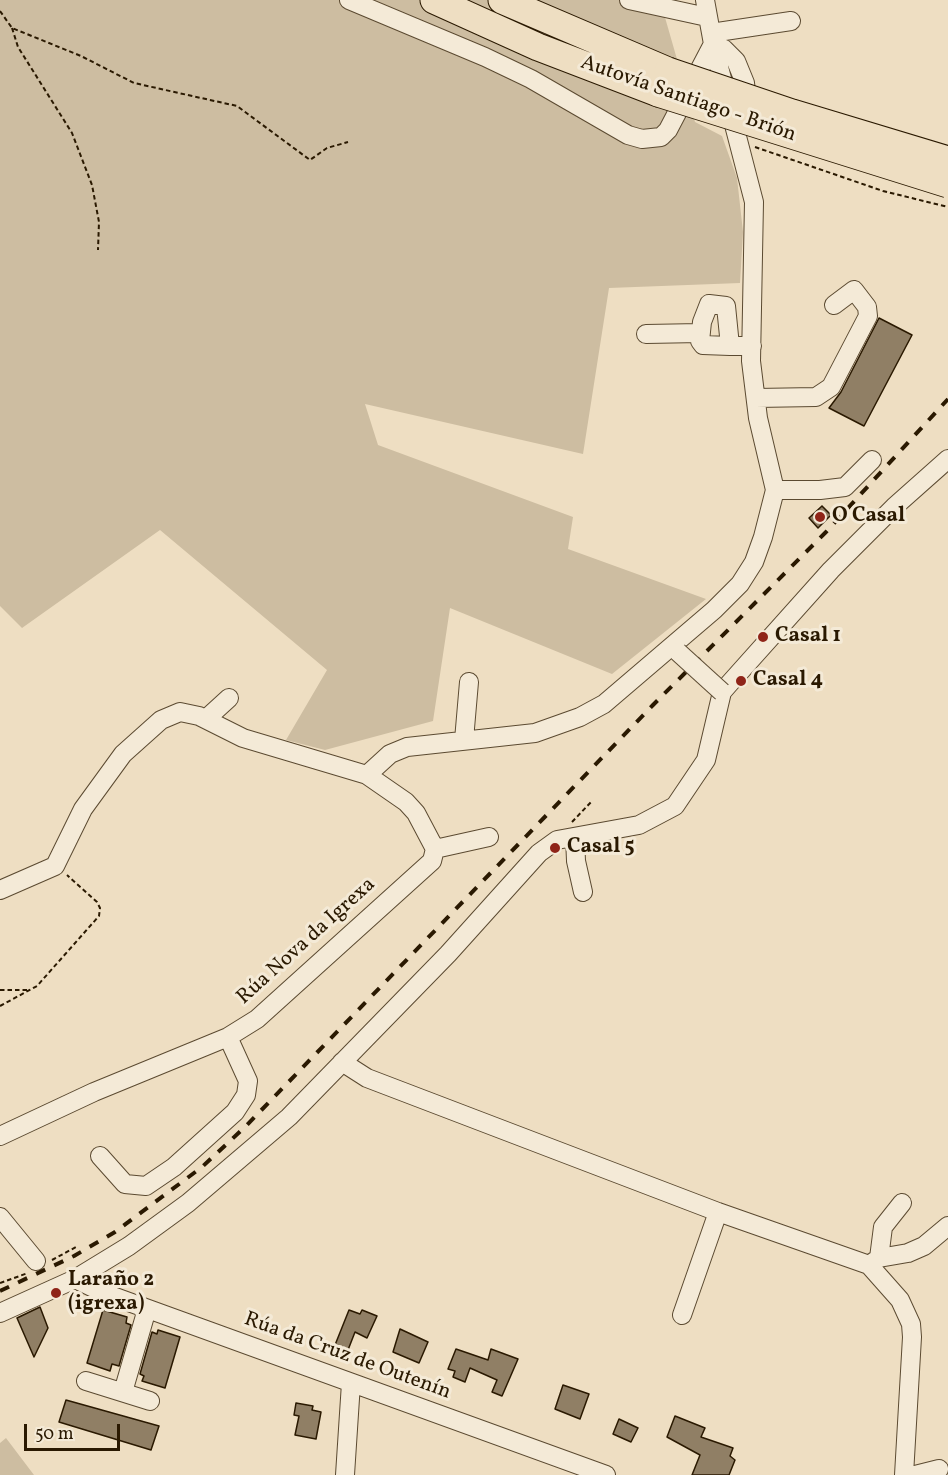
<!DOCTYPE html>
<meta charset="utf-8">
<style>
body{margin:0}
#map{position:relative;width:948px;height:1475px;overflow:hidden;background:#eedec2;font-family:Vollkorn,serif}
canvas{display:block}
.scale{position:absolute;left:24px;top:1424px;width:96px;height:27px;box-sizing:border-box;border:3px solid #2a1901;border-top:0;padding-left:8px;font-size:18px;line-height:21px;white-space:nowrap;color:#2a1901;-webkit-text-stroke:4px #f4ead7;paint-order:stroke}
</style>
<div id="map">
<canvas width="948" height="1475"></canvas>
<div class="scale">50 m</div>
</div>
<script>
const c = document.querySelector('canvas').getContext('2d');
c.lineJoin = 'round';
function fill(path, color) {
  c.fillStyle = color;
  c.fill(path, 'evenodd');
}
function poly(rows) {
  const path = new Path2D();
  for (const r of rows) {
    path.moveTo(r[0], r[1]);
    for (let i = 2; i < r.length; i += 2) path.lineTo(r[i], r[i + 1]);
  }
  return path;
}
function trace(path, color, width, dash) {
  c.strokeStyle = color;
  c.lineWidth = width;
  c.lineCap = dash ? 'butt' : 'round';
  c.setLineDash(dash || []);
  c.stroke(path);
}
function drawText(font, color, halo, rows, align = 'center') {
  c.font = font + ' Vollkorn,serif';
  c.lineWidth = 6;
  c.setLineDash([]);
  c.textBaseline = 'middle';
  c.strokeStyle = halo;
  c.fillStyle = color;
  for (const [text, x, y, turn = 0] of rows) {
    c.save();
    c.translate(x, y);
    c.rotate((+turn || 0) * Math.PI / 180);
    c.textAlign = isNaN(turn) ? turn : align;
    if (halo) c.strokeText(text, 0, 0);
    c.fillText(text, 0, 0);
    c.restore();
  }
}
const green = poly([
 [0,0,660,0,695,122,722,136,737,178,743,232,740,283,609,288,583,454,365,404,378,445,573,517,568,549,706,599,612,674,450,608,433,721,325,750,286,740,327,670,160,530,22,628,0,606],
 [6,1438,34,1475,0,1475,0,1443]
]);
const building = poly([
 [879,318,912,335,864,426,829,408,841,392,879,318],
 [822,506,831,515,818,528,809,518,822,506],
 [40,1307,48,1328,34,1357,17,1318,40,1307],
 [103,1310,127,1317,126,1323,131,1325,119,1366,112,1364,110,1371,87,1363,103,1310],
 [349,1310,360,1314,362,1310,377,1316,367,1338,355,1332,348,1350,335,1345,349,1310],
 [400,1329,428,1342,419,1363,393,1352,400,1329],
 [158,1330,180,1337,165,1388,142,1381,144,1376,140,1374,152,1332,157,1334,158,1330],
 [456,1349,488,1360,491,1349,518,1359,502,1396,492,1392,497,1380,470,1368,465,1382,453,1377,455,1371,448,1369,456,1349],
 [563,1385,589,1394,580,1419,555,1409,563,1385],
 [66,1400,159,1426,151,1450,59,1422,66,1400],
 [296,1403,313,1406,312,1410,321,1412,316,1439,295,1435,299,1416,294,1415,296,1403],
 [675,1416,705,1428,701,1437,733,1448,730,1456,735,1460,729,1475,692,1475,700,1455,667,1437,675,1416],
 [619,1419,638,1428,631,1442,613,1434,619,1419]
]);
const path = poly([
 [0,11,12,28,81,56,134,83,237,106,310,160,327,148,348,142],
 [12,28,18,47,72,133,92,185,99,222,98,250],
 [755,147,883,191,948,207],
 [572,822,592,801],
 [0,990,29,990],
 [0,1006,37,986,99,916,100,908,97,902,67,875],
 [52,1260,76,1247],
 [0,1283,28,1273]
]);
const minor = poly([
 [349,0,485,57,531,79,628,135,642,139,661,137,668,130,713,44,724,49,736,61,745,83,748,108],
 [629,0,707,17],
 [711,33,791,21],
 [646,334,700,333],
 [730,346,703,345,700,341,702,322,709,304,726,306,730,346,752,346],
 [756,398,816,397,831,387,868,316,867,307,854,290,834,305],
 [775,490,820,490,845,487,872,460],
 [206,719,229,698],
 [464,740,469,682],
 [367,775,390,754,407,747,535,733,580,717,604,704,714,610,740,584,754,562,763,537,775,490,758,418,751,361,754,202,713,44,705,0],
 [575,837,576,861,583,892],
 [435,849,489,837],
 [0,890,55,866,83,809,123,754,161,720,180,712,199,716,243,738,367,775,406,802,416,813,435,849,432,861,257,1019,228,1037,94,1092,0,1136],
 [342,1062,367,1078,718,1212,869,1265,900,1300,911,1324,912,1337,904,1475],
 [100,1156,125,1184,146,1186,174,1167,235,1112,246,1095,248,1081,228,1037],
 [0,1217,36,1261],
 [879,1258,883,1227,902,1203],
 [869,1265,879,1258,908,1253,924,1246,948,1226],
 [75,1279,104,1293,606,1475],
 [0,1313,75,1279,129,1246,188,1203,289,1117,448,954,539,853,557,840,639,825,675,806,706,760,722,692,729,684,831,570,894,507,948,459],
 [682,1315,718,1212],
 [86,1381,150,1401],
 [123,1392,147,1309],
 [345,1475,351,1383],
 [915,1475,939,1469]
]);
const highway = poly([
 [434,0,538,47,658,93],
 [502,0,668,71]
]);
const rail = poly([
 [0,1291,74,1256,115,1232,202,1167,246,1126,653,705,826,532,948,399]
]);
const minorBridge = poly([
 [678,652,722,692]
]);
const highwayBridge = poly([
 [668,71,792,113,948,160],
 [658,93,948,184]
]);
const markers = [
 [820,517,6,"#8f2418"],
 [763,637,6,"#8f2418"],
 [741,681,6,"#8f2418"],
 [555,848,6,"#8f2418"],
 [56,1293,6,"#8f2418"]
];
const streetNames = [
 ["Autovía Santiago - Brión",688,100,19],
 ["Rúa Nova da Igrexa",307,942,-42],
 ["Rúa da Cruz de Outenín",347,1357,20]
];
const poiNames = [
 ["O Casal",832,517],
 ["Casal 1",775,637],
 ["Casal 4",753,681],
 ["Casal 5",567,848],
 ["Laraño 2",68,1281],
 ["(igrexa)",68,1305]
];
fill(green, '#cdbda1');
fill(building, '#907f65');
trace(building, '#2a1901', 1.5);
trace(minor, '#5b4a31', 20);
trace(highway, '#2a1901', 29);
trace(path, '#2a1901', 2, [4.5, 3]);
trace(minor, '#f4ead7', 18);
trace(highway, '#eedec2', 27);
trace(rail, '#2a1901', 4, [10, 10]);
trace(minorBridge, '#5b4a31', 20, []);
trace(highwayBridge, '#2a1901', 29, []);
trace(minorBridge, '#f4ead7', 18);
trace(highwayBridge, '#eedec2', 27);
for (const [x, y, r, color] of markers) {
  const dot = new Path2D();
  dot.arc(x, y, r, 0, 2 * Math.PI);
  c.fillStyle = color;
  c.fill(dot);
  trace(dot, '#f4ead7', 2);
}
drawText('21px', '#2a1901', '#f4ead7', streetNames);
drawText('bold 21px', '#2a1901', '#f4ead7', poiNames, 'left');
</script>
